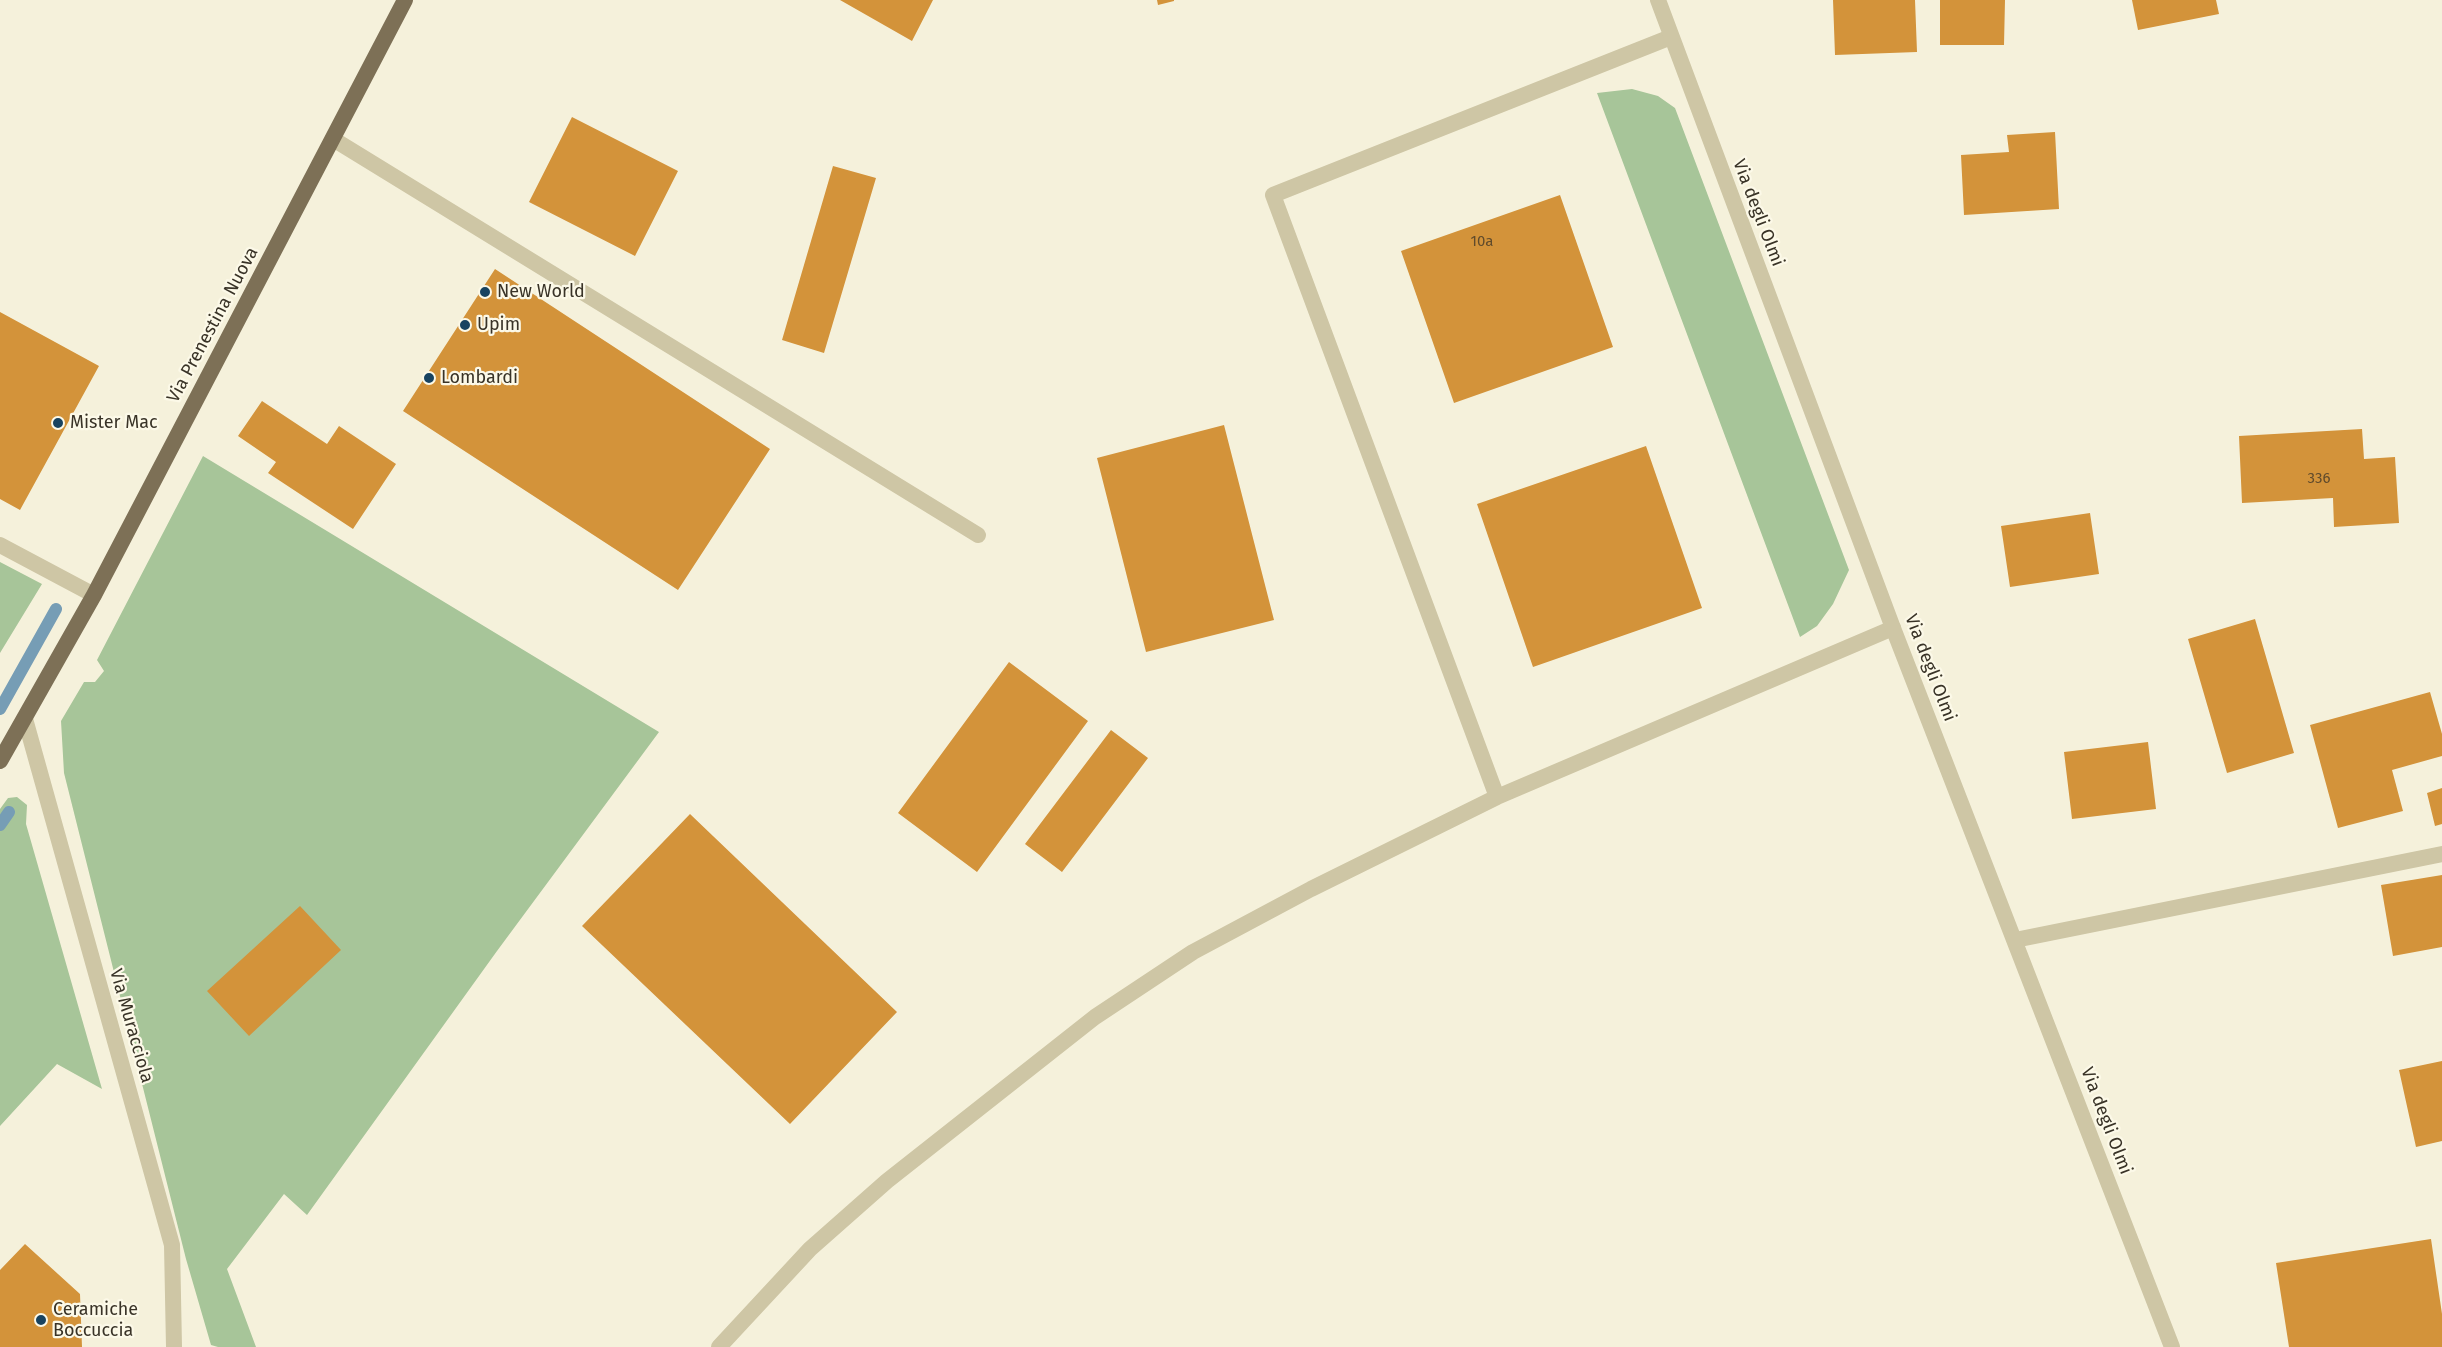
<!DOCTYPE html>
<style>
body{margin:0}
canvas{display:block;background:#f5f1db}
</style>
<canvas width="2442" height="1347"></canvas>
<script>
const c = document.querySelector('canvas').getContext('2d');
c.lineJoin = 'round';
function fill(path, color) {
  c.fillStyle = color;
  c.fill(path, 'evenodd');
}
function poly(rows) {
  const path = new Path2D();
  for (const r of rows) {
    path.moveTo(r[0], r[1]);
    for (let i = 2; i < r.length; i += 2) path.lineTo(r[i], r[i + 1]);
  }
  return path;
}
function trace(path, color, width, dash) {
  c.strokeStyle = color;
  c.lineWidth = width;
  c.lineCap = dash ? 'butt' : 'round';
  c.setLineDash(dash || []);
  c.stroke(path);
}
function drawText(font, color, halo, rows, align = 'center') {
  c.font = font + ' "Fira Sans",sans-serif';
  c.lineWidth = 4.5;
  c.setLineDash([]);
  c.textBaseline = 'middle';
  c.strokeStyle = halo;
  c.fillStyle = color;
  for (const [text, x, y, turn = 0] of rows) {
    c.save();
    c.translate(x, y);
    c.rotate((+turn || 0) * Math.PI / 180);
    c.textAlign = isNaN(turn) ? turn : align;
    if (halo) c.strokeText(text, 0, 0);
    c.fillText(text, 0, 0);
    c.restore();
  }
}
const green = poly([
 [1632,89,1658,96,1675,108,1849,570,1833,604,1817,626,1800,637,1597,93],
 [203,456,659,732,497,951,307,1215,284,1194,227,1269,256,1347,218,1347,211,1345,186,1259,64,773,61,721,84,682,95,682,104,671,97,660],
 [0,562,42,584,0,653],
 [17,797,27,805,26,824,102,1089,57,1064,0,1126,0,809,8,798]
]);
const stream = poly([
 [0,709,56,609],
 [0,825,9,812]
]);
const building = poly([
 [840,0,933,0,912,41],
 [1157,0,1174,0,1174,1,1158,5],
 [1833,0,1915,0,1917,52,1835,55],
 [1940,0,2005,0,2004,45,1940,45],
 [2132,0,2216,0,2219,14,2138,30],
 [572,117,678,171,635,256,529,202],
 [2055,132,2059,209,1964,215,1961,155,2009,152,2007,135],
 [833,166,876,178,824,353,782,340],
 [1560,195,1613,347,1454,403,1401,251],
 [495,269,770,449,678,590,403,411],
 [0,312,99,366,20,510,0,499],
 [262,401,327,444,339,426,396,464,353,529,268,473,276,462,238,436],
 [1224,425,1274,620,1146,652,1097,458],
 [2362,429,2364,459,2395,457,2399,523,2334,527,2333,498,2242,503,2239,436],
 [1646,446,1702,608,1533,667,1477,504],
 [2090,513,2099,574,2010,587,2001,526],
 [2255,619,2294,753,2227,773,2188,639],
 [1009,662,1088,721,977,872,898,813],
 [2430,692,2442,734,2442,756,2392,770,2403,811,2338,828,2310,725],
 [1111,730,1148,758,1062,872,1025,844],
 [2148,742,2156,809,2072,819,2064,752],
 [2442,788,2442,824,2435,826,2427,793],
 [690,814,897,1012,790,1124,582,926],
 [2442,875,2442,947,2393,956,2381,885],
 [300,906,341,950,249,1036,207,991],
 [2442,1061,2442,1141,2416,1147,2399,1070],
 [2431,1239,2442,1314,2442,1347,2289,1347,2276,1263],
 [25,1244,80,1294,82,1347,0,1347,0,1270]
]);
const service = poly([
 [1497,797,1273,195,1671,37],
 [719,1347,810,1249,887,1181,1095,1017,1193,952,1311,889,1497,797,1893,628]
]);
const minor = poly([
 [333,139,978,535],
 [0,545,94,595],
 [25,719,172,1245,174,1347],
 [2015,940,2442,854]
]);
const tertiary = poly([
 [1658,0,1893,628,2172,1347]
]);
const primary = poly([
 [0,761,94,595,405,0]
]);
const markers = [
 [485,292,6,"#184360"],
 [465,325,6,"#184360"],
 [429,378,6,"#184360"],
 [58,423,6,"#184360"],
 [41,1320,6,"#184360"]
];
const numberNames = [
 ["10a",1482,242],
 ["336",2319,479]
];
const streetNames = [
 ["Via degli Olmi",1758,213,69],
 ["Via Prenestina Nuova",213,325,-62],
 ["Via degli Olmi",1930,668,69],
 ["Via Muracciola",131,1026,74],
 ["Via degli Olmi",2106,1121,69]
];
const poiNames = [
 ["New World",497,292],
 ["Upim",477,325],
 ["Lombardi",441,378],
 ["Mister Mac",70,423],
 ["Ceramiche",53,1310],
 ["Boccuccia",53,1331]
];
fill(green, '#a7c599');
trace(stream, '#769db5', 12);
fill(building, '#d3933a');
trace(service, '#cec6a5', 16);
trace(minor, '#cec6a5', 16);
trace(tertiary, '#cec6a5', 16);
trace(primary, '#7d7056', 16);
for (const [x, y, r, color] of markers) {
  const dot = new Path2D();
  dot.arc(x, y, r, 0, 2 * Math.PI);
  c.fillStyle = color;
  c.fill(dot);
  trace(dot, '#fcf9e8', 2);
}
drawText('15px', '#604b2c', null, numberNames);
drawText('18px', '#393327', '#fcf9e8', streetNames);
drawText('18px', '#393327', '#fcf9e8', poiNames, 'left');
</script>
